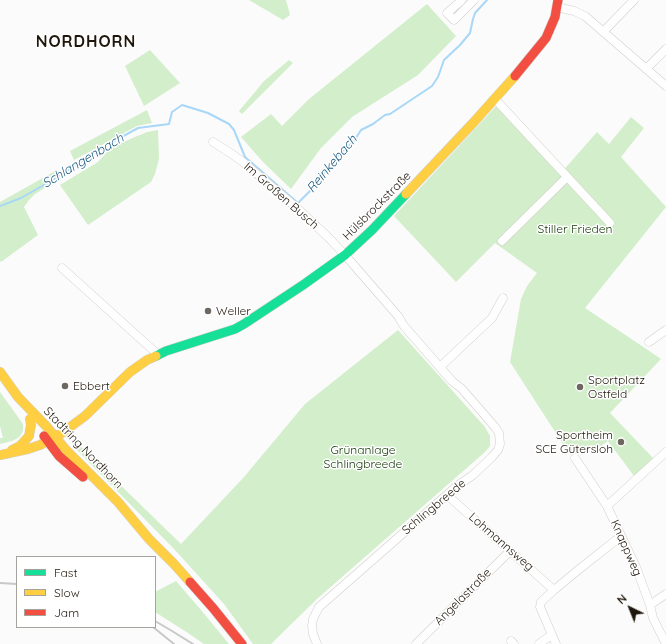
<!DOCTYPE html>
<meta charset="utf-8">
<style>
body{margin:0}
#map{position:relative;width:666px;height:644px;overflow:hidden;background:#fbfbfb;font-family:Quicksand,sans-serif}
canvas{display:block}
.legend{position:absolute;left:16px;top:556px;width:140px;height:72px;box-sizing:border-box;background:#fff;border:1px solid #a6a29e;margin:0;padding:5px 7px;list-style:none;font-size:12px;color:#20170c}
.legend li{display:flex;align-items:center;gap:8px;height:20px}
.legend b{width:20px;border:1px solid #a6a29e}
.north{position:absolute;left:610px;top:588px;width:40px;height:40px;-webkit-text-stroke:3px #fff;paint-order:stroke;rotate:317deg;font-size:11px;font-weight:700;line-height:16px;text-align:center;color:#20170c}
.north::after{content:'';display:block;margin:auto;width:14px;height:18px;background:#20170c;clip-path:polygon(50% 0,100% 100%,50% 72%,0 100%)}
</style>
<div id="map">
<canvas width="666" height="644"></canvas>
<ul class="legend">
<li><b style="height:5px;background:#16e098"></b>Fast</li>
<li><b style="height:5px;background:#ffcf43"></b>Slow</li>
<li><b style="height:5px;background:#f24e42"></b>Jam</li>
</ul>
<div class="north">N</div>
</div>
<script>
const c = document.querySelector('canvas').getContext('2d');
c.lineJoin = 'round';
function fill(path, color) {
  c.fillStyle = color;
  c.fill(path, 'evenodd');
}
function poly(rows) {
  const path = new Path2D();
  for (const r of rows) {
    path.moveTo(r[0], r[1]);
    for (let i = 2; i < r.length; i += 2) path.lineTo(r[i], r[i + 1]);
  }
  return path;
}
function trace(path, color, width, dash) {
  c.strokeStyle = color;
  c.lineWidth = width;
  c.lineCap = dash ? 'butt' : 'round';
  c.setLineDash(dash || []);
  c.stroke(path);
}
function drawText(font, color, halo, rows, align = 'center') {
  c.font = font + ' Quicksand,sans-serif';
  c.lineWidth = 3;
  c.setLineDash([]);
  c.textBaseline = 'middle';
  c.strokeStyle = halo;
  c.fillStyle = color;
  for (const [text, x, y, turn = 0] of rows) {
    c.save();
    c.translate(x, y);
    c.rotate((+turn || 0) * Math.PI / 180);
    c.textAlign = isNaN(turn) ? turn : align;
    if (halo) c.strokeText(text, 0, 0);
    c.fillText(text, 0, 0);
    c.restore();
  }
}
const green = poly([
 [249,0,286,0,290,15,283,20],
 [427,4,456,36,418,75,352,117,321,148,291,189,263,162,241,137,271,114,282,126,309,99],
 [150,50,180,83,144,106,125,66],
 [289,60,293,63,242,114,239,111,264,81],
 [498,104,561,173,597,132,609,144,631,117,644,128,621,157,666,207,585,308,639,344,661,359,610,413,654,459,634,476,608,441,595,450,591,445,580,453,575,451,570,455,510,362,521,299,527,286,537,273,495,243,456,282,394,216],
 [147,110,152,123,137,126,74,160,70,151],
 [158,130,159,159,155,174,151,182,88,225,60,185,98,162,108,151,121,143,147,132],
 [57,170,61,178,35,194,29,200,24,207,38,235,1,262,0,261,0,202],
 [398,330,485,427,490,436,490,446,485,452,318,598,271,644,253,644,224,604,175,550,73,446,74,440,181,544,244,477,305,404],
 [0,392,23,424,23,430,21,435,18,438,12,441,0,444,0,438,3,438,0,426],
 [176,581,201,610,229,644,204,644,188,633,155,612,155,592]
]);
const stream = poly([
 [0,206,21,198,56,178,107,145,138,128,169,124,172,112,182,105,208,113,229,124,234,130,245,157,298,203,318,183,325,172,338,156,354,141,361,130,373,124,385,115,390,114,432,86,438,77,444,60,460,45,470,33,473,19,475,13,487,0]
]);
const street = poly([
 [461,1,447,13,454,20,474,0],
 [557,7,574,11,585,16,666,86],
 [603,32,634,0],
 [646,69,666,49],
 [495,99,610,223],
 [213,142,232,154,244,163,297,208,329,238,345,255,398,316,404,326,452,381,462,389,495,427,499,433,500,444,498,450,492,457,473,475,457,486,319,607,313,619,312,626,313,634,317,644],
 [502,241,567,177],
 [62,268,154,351,157,355],
 [649,342,666,330],
 [440,367,492,318,503,298],
 [575,458,607,506,636,567,650,605,653,618,666,644],
 [447,495,554,590],
 [607,506,666,452],
 [650,605,666,594],
 [511,641,514,644],
 [416,644,510,551],
 [539,644,551,635],
 [556,644,540,607,541,602,554,590,577,571,616,540,622,537]
]);
const fast = poly([
 [156,356,166,351,235,329,244,324,303,285,345,255,372,230,406,194]
]);
const slow = poly([
 [406,194,473,123,515,76],
 [0,372,18,397,47,427,66,450,118,502,149,539,174,564,190,582],
 [12,450,20,446,29,436,31,425,30,419],
 [0,455,28,449,40,445,62,433,85,416,130,372,147,360,156,356]
]);
const jam = poly([
 [515,76,546,38,555,17,558,0],
 [44,436,59,456,83,477],
 [190,582,213,608,242,644]
]);
const rail = poly([
 [0,583,17,584],
 [155,621,172,631,193,644],
 [153,627,174,644]
]);
const markers = [
 [208,311,4,"#6d6760"],
 [65,386,4,"#6d6760"],
 [580,387,4,"#6d6760"],
 [621,442,4,"#6d6760"]
];
const streetNames = [
 ["Im Großen Busch",281,196,41],
 ["Hülsbrockstraße",377,206,-45],
 ["Stadtring Nordhorn",83,448,46],
 ["Schlingbreede",434,507,-40],
 ["Lohmannsweg",501,542,41],
 ["Knappweg",626,548,66],
 ["Angelastraße",463,597,-45]
];
const parkNames = [
 ["Stiller Frieden",575,229],
 ["Grünanlage",363,450],
 ["Schlingbreede",363,464]
];
const poiNames = [
 ["Weller",216,311],
 ["Sportplatz",588,380],
 ["Ostfeld",588,394],
 ["Ebbert",73,386],
 ["Sportheim",613,435,"right"],
 ["SCE Gütersloh",613,449,"right"]
];
const waterNames = [
 ["Schlangenbach",83,161,-31],
 ["Reinkebach",332,164,-50]
];
const districtNames = [
 ["NORDHORN",86,42]
];
fill(green, '#d3eecb');
trace(stream, '#a8d7f7', 2);
trace(street, '#d2cec8', 9);
trace(fast, '#d2cec8', 10);
trace(slow, '#d2cec8', 10);
trace(jam, '#d2cec8', 10);
trace(street, '#fefefe', 8);
trace(fast, '#16e098', 9);
trace(slow, '#ffcf43', 9);
trace(jam, '#f24e42', 9);
trace(rail, '#c9c8c8', 2);
for (const [x, y, r, color] of markers) {
  const dot = new Path2D();
  dot.arc(x, y, r, 0, 2 * Math.PI);
  c.fillStyle = color;
  c.fill(dot);
  trace(dot, '#fff', 1.5);
}
drawText('12px', '#20170c', '#fff', streetNames);
drawText('12px', '#0f3400', '#fff', parkNames);
drawText('12px', '#20170c', '#fff', poiNames, 'left');
drawText('italic 13px', '#1e5c83', '#fff', waterNames);
c.letterSpacing = '1px';
drawText('bold 16px', '#20170c', '#fff', districtNames);
c.letterSpacing = '0px';
</script>
